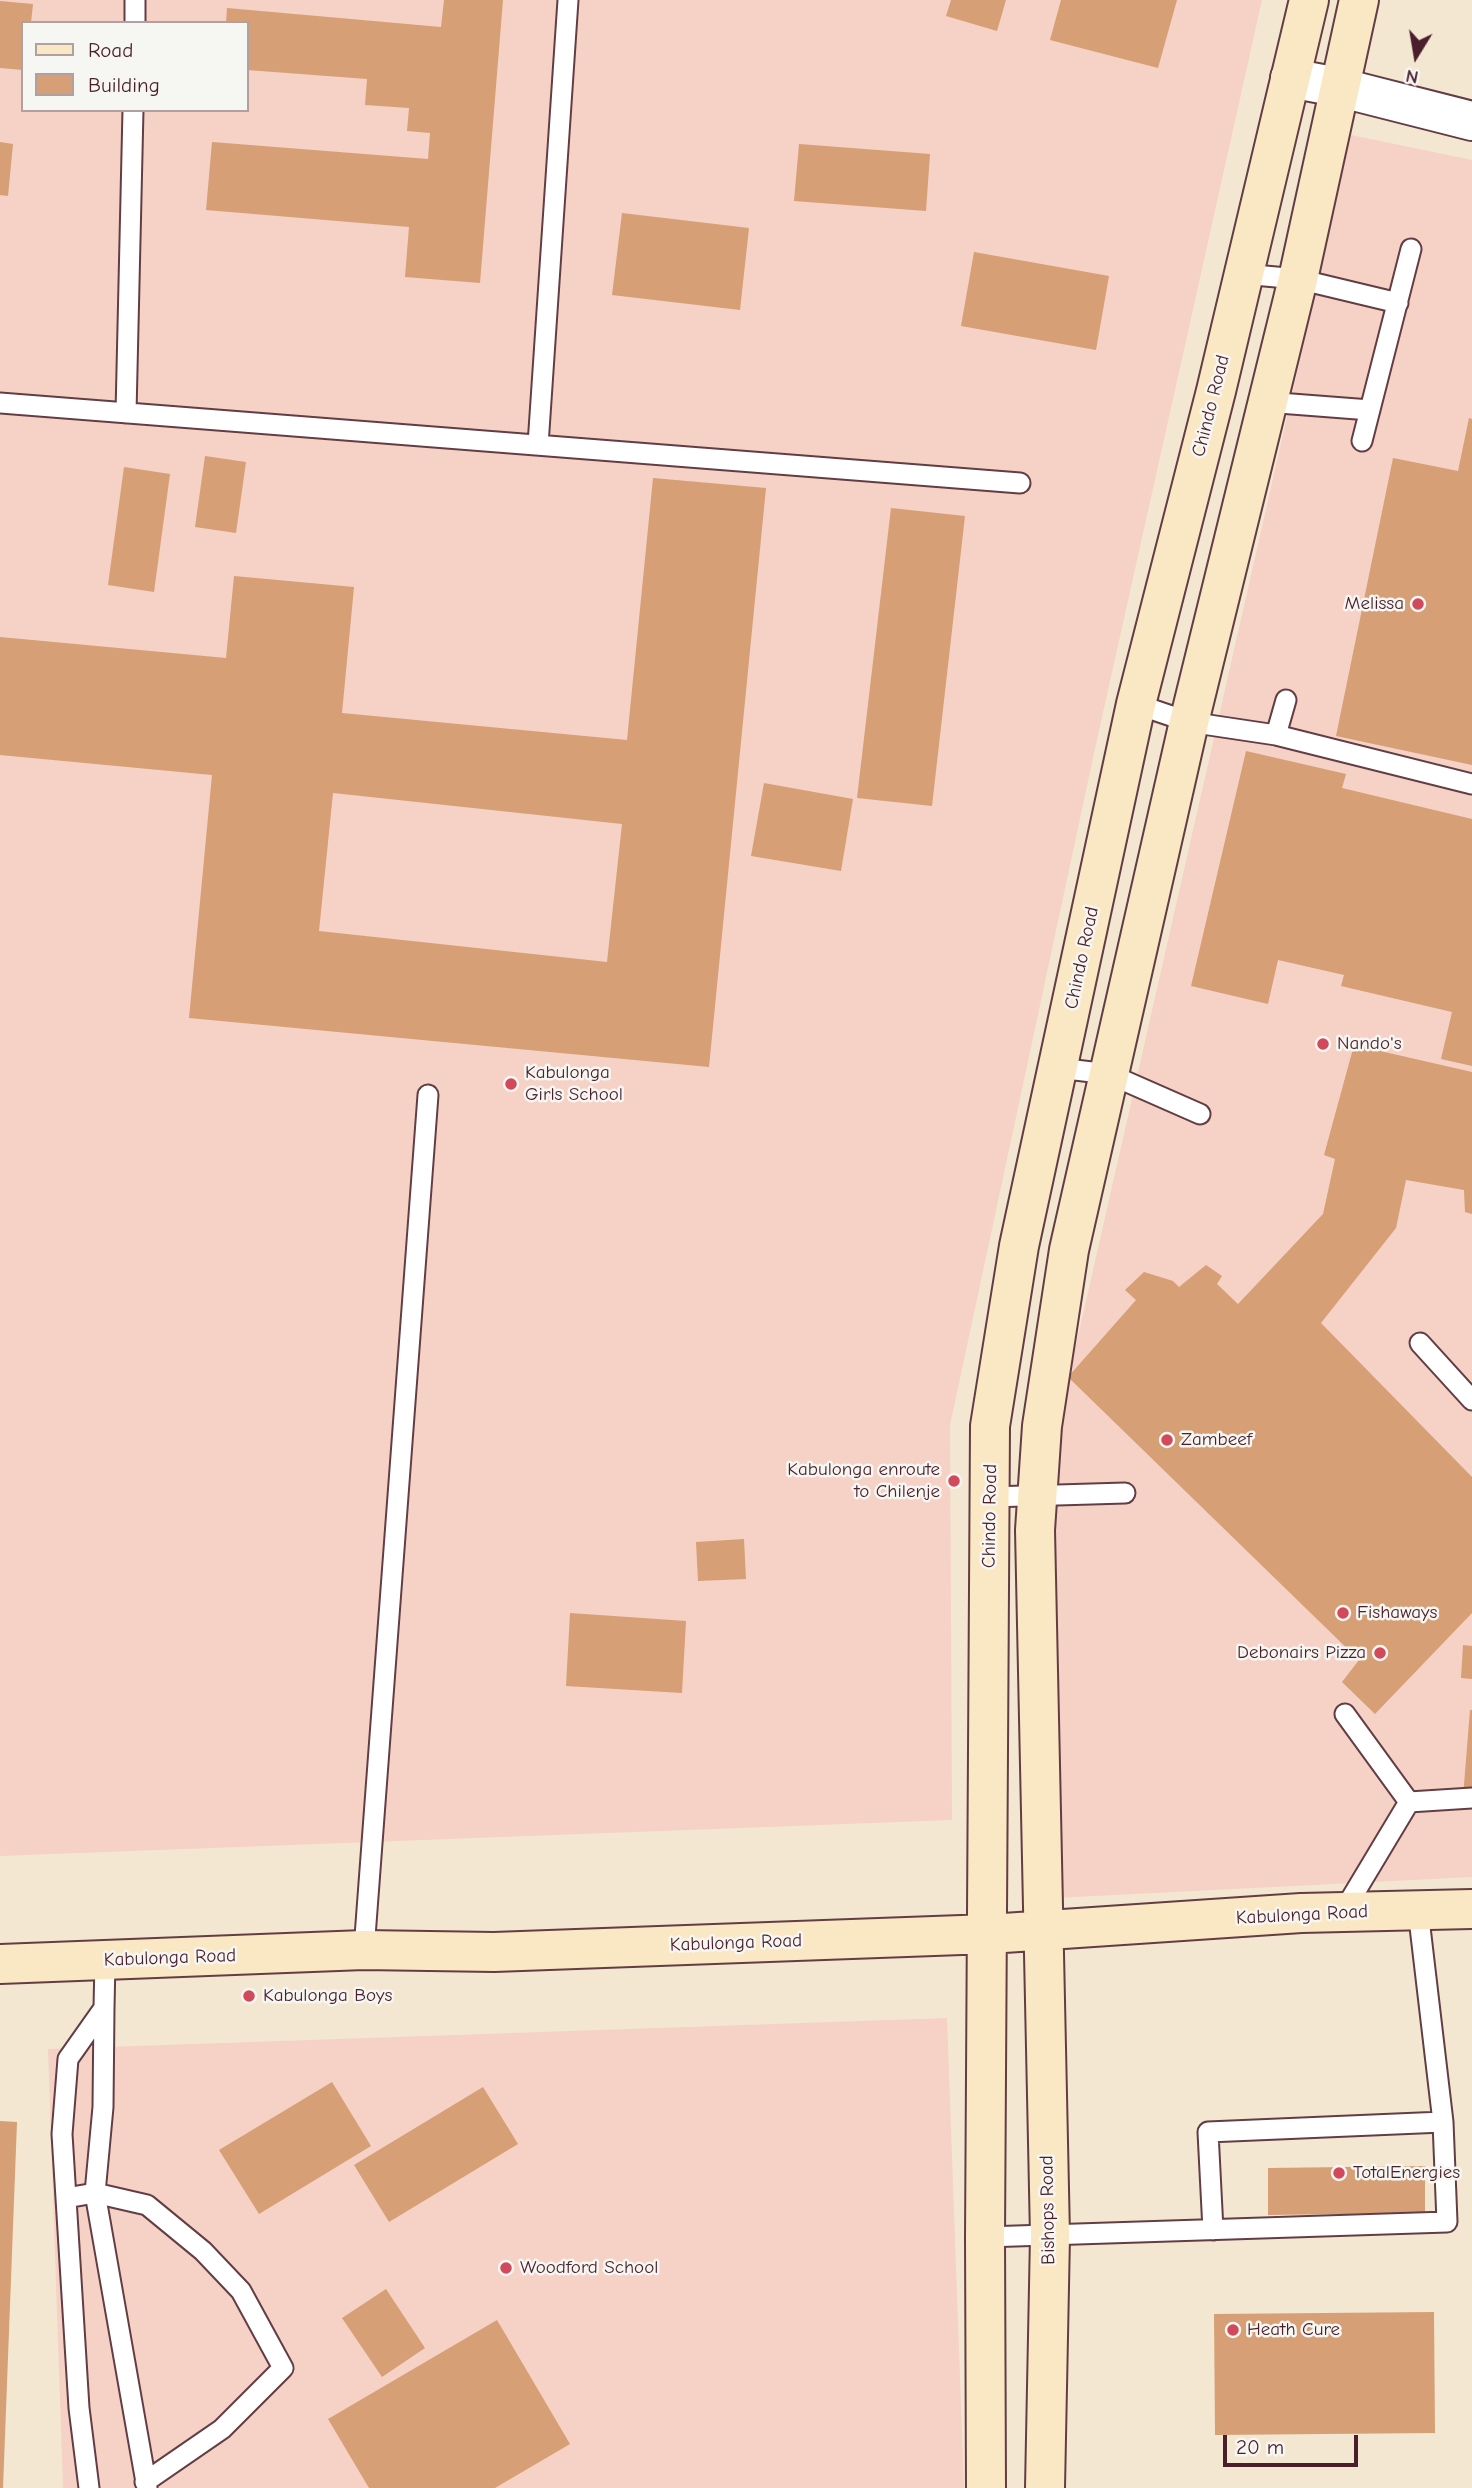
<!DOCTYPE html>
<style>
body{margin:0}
#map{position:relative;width:1472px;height:2488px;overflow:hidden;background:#f3e7d2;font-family:"Comic Neue",sans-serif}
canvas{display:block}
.legend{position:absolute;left:21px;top:21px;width:228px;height:91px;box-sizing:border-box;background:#f6f6f2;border:2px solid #b1a0a2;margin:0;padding:9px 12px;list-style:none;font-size:21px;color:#4a1f2b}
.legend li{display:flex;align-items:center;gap:14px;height:35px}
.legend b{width:35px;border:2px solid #b1a0a2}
.north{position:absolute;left:1381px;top:21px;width:70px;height:70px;-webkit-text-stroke:5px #f6f6f2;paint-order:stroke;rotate:191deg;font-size:19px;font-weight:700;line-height:28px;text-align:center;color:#4a1f2b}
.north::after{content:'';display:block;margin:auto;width:24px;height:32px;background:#4a1f2b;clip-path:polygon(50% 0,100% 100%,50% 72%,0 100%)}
.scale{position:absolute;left:1223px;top:2435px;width:135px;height:32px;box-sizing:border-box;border:4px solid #4a1f2b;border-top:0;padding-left:9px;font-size:21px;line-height:24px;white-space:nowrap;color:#4a1f2b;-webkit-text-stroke:5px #f6f6f2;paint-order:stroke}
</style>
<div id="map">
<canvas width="1472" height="2488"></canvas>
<ul class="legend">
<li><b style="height:9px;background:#fae7c3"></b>Road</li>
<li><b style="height:19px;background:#d69f75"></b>Building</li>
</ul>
<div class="north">N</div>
<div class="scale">20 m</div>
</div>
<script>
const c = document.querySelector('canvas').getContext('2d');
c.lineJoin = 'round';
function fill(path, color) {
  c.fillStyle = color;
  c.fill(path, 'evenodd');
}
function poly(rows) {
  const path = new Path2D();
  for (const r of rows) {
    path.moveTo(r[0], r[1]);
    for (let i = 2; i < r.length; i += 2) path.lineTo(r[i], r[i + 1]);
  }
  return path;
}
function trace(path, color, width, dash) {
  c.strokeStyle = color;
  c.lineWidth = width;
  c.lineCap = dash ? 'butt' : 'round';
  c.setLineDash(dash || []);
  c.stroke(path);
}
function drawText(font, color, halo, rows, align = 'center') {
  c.font = font + ' "Comic Neue",sans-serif';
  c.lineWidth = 5;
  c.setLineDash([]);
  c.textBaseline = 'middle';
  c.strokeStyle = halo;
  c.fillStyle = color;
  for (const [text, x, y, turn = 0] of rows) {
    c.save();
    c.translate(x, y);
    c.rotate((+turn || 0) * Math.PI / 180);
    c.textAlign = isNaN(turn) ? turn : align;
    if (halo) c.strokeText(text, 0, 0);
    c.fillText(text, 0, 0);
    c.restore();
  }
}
const built = poly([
 [0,0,1262,0,1096,744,950,1425,952,1820,0,1856],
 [23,23,247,23,247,110,23,110],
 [1351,135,1472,160,1472,1877,1055,1898,1041,1499],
 [947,2018,964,2488,63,2488,48,2049]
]);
const building = poly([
 [444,0,503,0,480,283,405,277,409,227,206,210,212,142,428,159,430,133,407,131,409,108,365,105,367,79,247,70,247,23,226,23,227,8,441,27],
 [951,0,1006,0,997,31,946,16],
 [1061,0,1177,0,1158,68,1050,40],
 [0,1,33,4,31,23,23,23,23,70,0,68],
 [0,142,13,144,8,196,0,195],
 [799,144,930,154,926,211,794,201],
 [622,213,749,228,740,310,612,295],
 [974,252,1109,276,1096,350,961,326],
 [1469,418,1472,419,1472,765,1336,736,1393,458,1458,471],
 [205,456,246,462,236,533,195,527],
 [124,467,170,474,154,592,108,585],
 [653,478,766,488,709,1067,189,1018,212,775,0,755,0,637,226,658,234,576,354,587,342,713,627,740],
 [333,793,622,824,607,962,319,931],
 [891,508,965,516,932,806,857,798],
 [1246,751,1346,774,1342,788,1472,819,1472,1066,1441,1059,1452,1012,1341,986,1344,975,1278,960,1268,1004,1191,986],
 [764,783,853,799,841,871,751,856],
 [1354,1045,1472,1072,1472,1214,1465,1212,1464,1190,1406,1180,1396,1228,1321,1323,1472,1477,1472,1613,1375,1714,1342,1682,1359,1660,1068,1377,1136,1300,1125,1290,1144,1272,1173,1281,1179,1287,1206,1265,1222,1276,1217,1284,1238,1304,1323,1214,1335,1159,1324,1155],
 [744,1539,746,1579,698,1581,696,1542],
 [570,1613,686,1621,682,1693,566,1686],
 [1463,1645,1472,1646,1472,1679,1461,1678],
 [1470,1710,1472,1710,1472,1797,1463,1797],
 [332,2082,371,2146,259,2214,219,2150],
 [483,2087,518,2144,389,2222,354,2165],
 [0,2121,17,2122,3,2488,0,2488],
 [1425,2166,1425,2213,1268,2215,1268,2168],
 [386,2289,425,2348,382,2377,342,2318],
 [1434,2312,1435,2433,1215,2435,1214,2314],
 [497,2320,570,2444,495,2488,369,2488,328,2419]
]);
const service = poly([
 [135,23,135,0],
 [1243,274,1298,279,1398,303],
 [1266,402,1370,410],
 [0,403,1020,483],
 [126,413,133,110],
 [1362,441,1411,249],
 [538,445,568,0],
 [1136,704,1189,722,1276,735,1472,784],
 [1276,735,1286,700],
 [1058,1068,1109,1074,1200,1114],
 [1420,1343,1472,1400],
 [990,1497,1125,1493],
 [1345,1714,1409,1802,1472,1798],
 [1343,1912,1409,1802],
 [364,1950,428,1095],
 [104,2008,105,1961],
 [66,2198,95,2193,147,2205,203,2251,241,2291,283,2368,222,2429,145,2482],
 [1213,2230,1208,2132,1443,2122],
 [985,2237,1447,2222,1443,2122,1418,1910],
 [89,2488,79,2408,62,2134,68,2059,104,2008,103,2107,95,2193,147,2488]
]);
const minor = poly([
 [1290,78,1338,87,1472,121]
]);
const secondary = poly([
 [0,1964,364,1950,494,1952,989,1934,1301,1913,1472,1909],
 [986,2488,985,2237,990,1426,1019,1246,1136,704,1216,391,1309,0],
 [1045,2488,1050,2236,1035,1530,1042,1426,1069,1250,1189,722,1298,279,1359,0]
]);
const markers = [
 [1418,604,7,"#d1495b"],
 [1323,1044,7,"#d1495b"],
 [511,1084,7,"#d1495b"],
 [1167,1440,7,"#d1495b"],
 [954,1481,7,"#d1495b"],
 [1343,1613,7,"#d1495b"],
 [1380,1653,7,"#d1495b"],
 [249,1996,7,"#d1495b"],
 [1339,2173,7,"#d1495b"],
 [506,2268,7,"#d1495b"],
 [1233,2330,7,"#d1495b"]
];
const streetNames = [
 ["Chindo Road",1211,406,-76],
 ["Chindo Road",1082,958,-78],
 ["Chindo Road",990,1516,-89],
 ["Kabulonga Road",1302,1915,-3],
 ["Kabulonga Road",736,1943,-2],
 ["Kabulonga Road",170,1958,-2],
 ["Bishops Road",1048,2210,-91]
];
const poiNames = [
 ["Melissa",1404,604,"right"],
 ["Nando's",1337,1044],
 ["Kabulonga",525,1073],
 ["Girls School",525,1095],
 ["Zambeef",1181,1440],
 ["Kabulonga enroute",940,1470,"right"],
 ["to Chilenje",940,1492,"right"],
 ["Fishaways",1357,1613],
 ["Debonairs Pizza",1366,1653,"right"],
 ["Kabulonga Boys",263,1996],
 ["TotalEnergies",1353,2173],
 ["Woodford School",520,2268],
 ["Heath Cure",1247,2330]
];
fill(built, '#f6d1c5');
fill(building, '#d69f75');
trace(service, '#633d44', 23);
trace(minor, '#633d44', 42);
trace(secondary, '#633d44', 42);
trace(service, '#fff', 19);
trace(minor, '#fff', 38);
trace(secondary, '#fae7c3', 38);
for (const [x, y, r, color] of markers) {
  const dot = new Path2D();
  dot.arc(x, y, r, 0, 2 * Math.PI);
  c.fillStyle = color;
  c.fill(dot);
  trace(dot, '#f6f6f2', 2.5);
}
drawText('19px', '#4a1f2b', '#f6f6f2', streetNames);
drawText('19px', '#4a1f2b', '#f6f6f2', poiNames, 'left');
</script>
